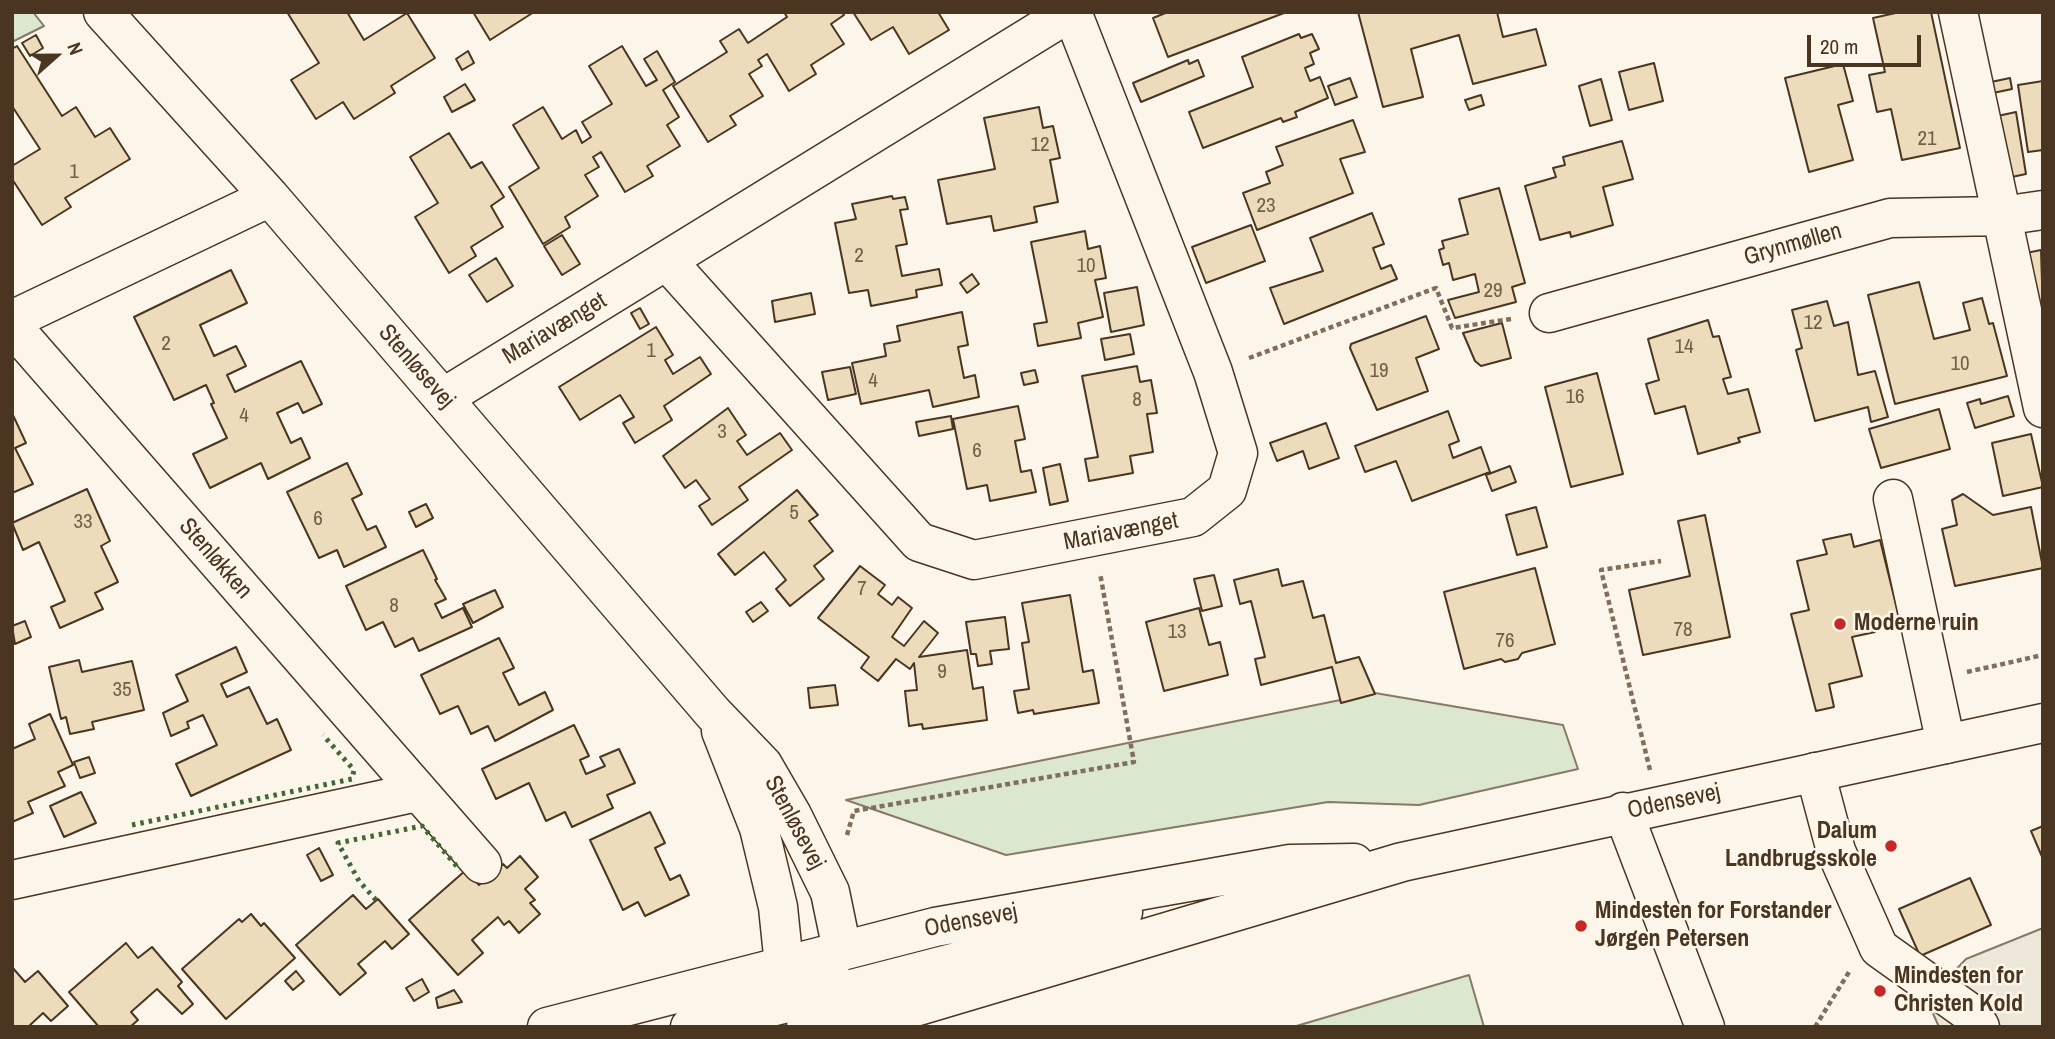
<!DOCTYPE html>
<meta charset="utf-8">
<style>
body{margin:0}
#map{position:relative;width:2055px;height:1039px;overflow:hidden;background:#fbf6e9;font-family:"Archivo Narrow",sans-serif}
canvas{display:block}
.frame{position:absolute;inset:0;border:14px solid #4a3520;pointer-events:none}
.north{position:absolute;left:21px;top:21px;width:70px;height:70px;-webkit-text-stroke:5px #fbf6e9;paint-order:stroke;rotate:69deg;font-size:19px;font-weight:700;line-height:28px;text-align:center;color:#4a3520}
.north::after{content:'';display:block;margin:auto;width:24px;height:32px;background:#4a3520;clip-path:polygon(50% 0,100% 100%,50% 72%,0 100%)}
.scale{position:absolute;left:1807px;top:35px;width:114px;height:32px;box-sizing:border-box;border:4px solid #4a3520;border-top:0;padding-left:9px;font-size:21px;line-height:24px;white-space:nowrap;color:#4a3520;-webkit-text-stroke:5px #fbf6e9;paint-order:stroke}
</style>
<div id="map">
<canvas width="2055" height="1039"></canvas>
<div class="frame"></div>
<div class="north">N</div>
<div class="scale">20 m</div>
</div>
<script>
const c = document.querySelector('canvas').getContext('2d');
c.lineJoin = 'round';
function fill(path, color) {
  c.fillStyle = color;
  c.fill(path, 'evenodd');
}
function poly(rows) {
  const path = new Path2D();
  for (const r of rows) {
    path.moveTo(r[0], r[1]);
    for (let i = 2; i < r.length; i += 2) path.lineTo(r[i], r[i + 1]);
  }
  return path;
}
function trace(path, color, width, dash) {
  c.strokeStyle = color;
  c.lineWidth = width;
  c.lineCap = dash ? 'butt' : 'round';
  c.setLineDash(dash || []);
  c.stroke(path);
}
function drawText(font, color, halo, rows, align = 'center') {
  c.font = font + ' "Archivo Narrow",sans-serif';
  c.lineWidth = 5;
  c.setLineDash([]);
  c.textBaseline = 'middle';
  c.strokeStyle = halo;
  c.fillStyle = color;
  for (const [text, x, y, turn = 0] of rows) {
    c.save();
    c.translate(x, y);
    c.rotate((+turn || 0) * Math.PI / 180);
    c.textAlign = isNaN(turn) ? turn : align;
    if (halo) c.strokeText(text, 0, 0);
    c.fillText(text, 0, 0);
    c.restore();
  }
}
const green = poly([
 [12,12,33,12,44,26,12,42,12,12],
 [1375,693,1563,725,1578,769,1419,805,1328,802,1006,855,846,800,1375,693],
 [1469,975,1484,1027,1293,1027,1469,975]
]);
const parking = poly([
 [2043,928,2043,1027,1939,1027,1927,1000,1966,959,2043,928]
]);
const building = poly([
 [287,12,347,12,364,40,407,13,435,58,391,86,395,93,354,119,343,102,316,119,291,80,319,63,287,12],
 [473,12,534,12,490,40,473,12],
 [784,12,842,12,844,15,831,24,844,44,811,65,816,74,789,91,767,54,758,60,762,66,749,74,763,96,730,116,736,125,708,142,673,86,727,52,720,41,739,29,748,43,787,17,784,12],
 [853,12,938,12,949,30,909,54,893,27,871,40,853,12],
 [1168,12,1284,12,1284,13,1168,57,1153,18,1168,12],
 [1358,12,1497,12,1503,37,1536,29,1546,65,1473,84,1459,35,1411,49,1423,97,1383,107,1358,12],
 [1900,12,1931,12,1960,148,1902,160,1891,109,1877,112,1869,75,1885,72,1873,18,1900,12],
 [1299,34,1301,38,1312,34,1319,49,1310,53,1314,64,1305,68,1310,81,1320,77,1328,98,1295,112,1297,117,1283,122,1281,118,1203,148,1189,112,1253,87,1242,57,1299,34],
 [36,35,43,48,30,56,22,43,36,35],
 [17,46,62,116,76,107,95,137,110,128,130,159,65,198,71,207,42,225,12,179,12,166,40,149,12,106,12,49,17,46],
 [622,46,646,86,657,80,644,59,657,51,675,82,663,90,679,117,667,125,680,146,647,166,653,176,625,192,601,152,593,157,599,167,585,175,598,196,565,217,570,227,543,244,509,187,539,168,513,125,543,107,562,139,576,130,582,143,591,137,582,122,612,104,589,66,622,46],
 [468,51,474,63,462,70,456,59,468,51],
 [1188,60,1189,64,1198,60,1204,76,1141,102,1133,83,1188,60],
 [1654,63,1663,101,1629,110,1619,72,1654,63],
 [1843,64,1853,101,1838,105,1853,160,1809,172,1785,78,1843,64],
 [1350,78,1357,97,1335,105,1328,86,1350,78],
 [2010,78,2012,89,1993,93,1991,82,2010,78],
 [1601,79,1612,120,1590,126,1579,86,1601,79],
 [2043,81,2043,150,2028,152,2018,85,2043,81],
 [465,84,475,100,452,112,444,97,465,84],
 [1481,95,1484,105,1469,110,1465,100,1481,95],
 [1039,107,1043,128,1053,126,1060,158,1050,160,1058,202,1034,207,1037,222,994,231,991,216,947,224,938,180,995,169,984,118,1039,107],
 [2016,112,2026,174,2007,178,1993,117,2016,112],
 [1353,120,1365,152,1340,159,1353,193,1257,230,1243,193,1270,183,1266,172,1283,165,1276,147,1353,120],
 [449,133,471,168,482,162,504,197,491,206,503,227,471,247,476,256,449,273,415,217,438,203,410,157,449,133],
 [1622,141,1633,179,1603,187,1613,225,1571,237,1570,232,1540,240,1525,186,1556,177,1553,168,1565,165,1563,157,1622,141],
 [1499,188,1525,283,1512,287,1516,302,1455,318,1448,300,1479,292,1475,274,1453,280,1449,263,1443,265,1439,250,1444,248,1442,241,1468,234,1459,199,1499,188],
 [892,196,893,199,905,197,908,209,900,210,907,244,896,246,902,276,939,269,942,285,916,290,917,297,871,306,868,290,849,293,835,223,856,219,852,204,892,196],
 [1372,213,1384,244,1373,248,1381,269,1391,265,1397,279,1284,324,1270,288,1323,271,1310,238,1372,213],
 [1251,225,1265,261,1206,283,1192,247,1251,225],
 [1085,231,1088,249,1100,246,1106,278,1095,280,1103,317,1078,323,1081,338,1038,346,1034,324,1047,322,1031,242,1085,231],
 [562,235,580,264,562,275,544,246,562,235],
 [2041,250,2043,314,2033,316,2021,254,2041,250],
 [496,258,513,286,487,302,469,275,496,258],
 [231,270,247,303,200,325,214,356,236,346,246,366,227,375,235,392,301,361,322,404,303,413,298,403,277,413,291,443,301,438,310,458,268,479,261,463,210,488,193,454,227,438,211,404,214,403,206,385,174,400,134,317,231,270],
 [972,274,979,284,967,293,960,283,972,274],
 [1919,282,1934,339,1970,330,1963,303,1982,298,1989,324,1993,323,2007,376,1895,404,1868,295,1919,282],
 [1137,287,1144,325,1111,332,1104,293,1137,287],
 [811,293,815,314,775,322,772,301,811,293],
 [1827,301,1834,326,1848,322,1858,375,1875,371,1888,417,1871,422,1868,407,1815,421,1796,350,1802,348,1792,310,1827,301],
 [640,308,649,324,640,329,631,313,640,308],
 [962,312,968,345,958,347,964,378,975,375,979,397,933,407,929,390,861,404,852,363,886,356,884,344,900,341,897,326,962,312],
 [1426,316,1439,349,1416,358,1428,391,1377,410,1350,348,1351,344,1426,316],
 [1708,320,1713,337,1719,336,1731,377,1723,379,1728,394,1748,389,1760,432,1738,438,1740,442,1698,454,1685,406,1655,414,1646,384,1659,380,1648,339,1708,320],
 [1502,323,1511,358,1481,366,1475,361,1463,333,1502,323],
 [656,327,673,355,665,360,673,374,700,357,711,374,664,406,672,420,635,443,623,423,634,417,620,395,580,420,559,387,656,327],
 [1130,334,1134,354,1105,360,1101,339,1130,334],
 [1137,366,1140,382,1151,380,1157,413,1147,414,1153,452,1130,456,1133,473,1089,481,1085,459,1098,457,1082,376,1137,366],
 [850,367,856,394,828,400,822,372,850,367],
 [1035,370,1038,382,1024,385,1021,373,1035,370],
 [1597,373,1623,474,1571,487,1545,387,1597,373],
 [2008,396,2014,416,1975,428,1967,403,1980,399,1981,404,2008,396],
 [1018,406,1025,439,1015,441,1021,472,1031,470,1036,492,990,501,987,485,967,489,953,419,1018,406],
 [728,408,746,435,737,441,747,455,780,433,792,450,739,487,748,500,712,525,699,506,710,499,696,480,685,488,663,456,728,408],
 [1939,409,1950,449,1881,468,1869,429,1939,409],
 [1448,411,1459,441,1449,445,1453,458,1481,447,1490,472,1412,501,1396,461,1365,472,1355,446,1448,411],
 [12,413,26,443,15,448,33,484,12,493,12,413],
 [951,416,953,429,919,436,916,422,951,416],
 [1326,423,1339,458,1309,469,1303,451,1277,461,1270,443,1326,423],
 [2031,434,2043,487,2003,496,1992,443,2031,434],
 [347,463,362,494,352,499,367,530,376,526,386,547,344,567,337,550,319,558,287,492,347,463],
 [1060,464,1068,501,1050,505,1043,468,1060,464],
 [1510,466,1516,482,1492,491,1486,475,1510,466],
 [87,489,110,541,101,546,118,582,95,593,103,609,60,628,51,607,65,601,39,542,23,550,12,523,87,489],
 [797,490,818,515,809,521,833,551,814,566,824,579,790,606,776,589,786,580,764,552,735,575,718,554,797,490],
 [1963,494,1993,515,2031,507,2043,568,1955,586,1942,529,1957,525,1952,500,1963,494],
 [426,504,433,518,416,527,409,512,426,504],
 [1536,507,1547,547,1517,555,1506,515,1536,507],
 [1705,515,1730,637,1643,655,1629,590,1690,576,1678,521,1705,515],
 [1851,534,1854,547,1880,540,1900,621,1874,627,1875,632,1852,637,1862,676,1829,684,1834,707,1816,711,1791,614,1809,610,1797,561,1827,554,1823,540,1851,534],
 [423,550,437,579,435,580,446,599,435,604,442,618,463,608,472,627,419,651,413,638,395,647,383,622,366,630,346,586,423,550],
 [860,566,885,585,878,594,892,605,898,597,912,608,892,637,904,646,924,621,938,633,919,657,967,650,973,689,983,687,987,720,923,729,922,724,909,726,905,691,917,690,914,663,910,669,896,659,878,681,861,668,869,657,818,618,860,566],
 [1535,568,1555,644,1522,653,1518,659,1505,662,1501,659,1464,669,1444,592,1535,568],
 [1278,569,1282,586,1303,581,1313,618,1324,615,1336,663,1359,657,1375,694,1341,703,1332,667,1261,685,1255,659,1265,657,1251,601,1240,604,1234,580,1278,569],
 [1214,575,1222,606,1202,611,1194,579,1214,575],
 [495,590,503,607,473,623,463,604,495,590],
 [1070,595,1083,672,1093,670,1099,703,1034,714,1033,710,1018,713,1014,691,1029,689,1022,643,1029,642,1022,603,1070,595],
 [761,602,768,611,753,622,746,612,761,602],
 [1199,608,1209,645,1220,642,1228,675,1164,691,1146,622,1199,608],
 [1005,617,1009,649,990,651,992,664,978,666,976,654,971,654,966,622,1005,617],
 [25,621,31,637,15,644,12,626,25,621],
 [499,638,514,668,503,673,519,705,545,692,553,710,495,741,488,726,471,734,458,706,440,714,421,675,499,638],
 [236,647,247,672,221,684,227,697,249,687,267,724,277,719,291,750,191,796,176,764,217,745,203,715,187,722,189,728,171,736,163,713,188,701,176,675,236,647],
 [79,660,82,672,132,661,144,710,92,722,94,729,70,734,66,717,61,719,49,667,79,660],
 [835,685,838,705,810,708,808,688,835,685],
 [50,714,73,765,58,772,65,786,28,802,33,813,12,822,12,749,35,739,29,724,50,714],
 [574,725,589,756,580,760,586,774,605,766,600,757,619,749,635,783,607,795,613,808,572,827,565,812,546,821,529,783,496,799,482,769,574,725],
 [89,757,95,773,80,778,74,762,89,757],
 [81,792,96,823,64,837,50,806,81,792],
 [650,812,665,843,655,848,670,880,680,875,689,895,645,916,638,902,623,910,590,840,650,812],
 [2043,826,2043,859,2031,831,2043,826],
 [319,848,333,875,321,881,307,855,319,848],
 [520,856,538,877,525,889,535,900,530,903,540,914,519,933,509,921,504,925,498,917,472,940,483,953,458,975,409,920,466,870,479,885,503,864,507,868,520,856],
 [1970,878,1991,925,1920,956,1899,909,1970,878],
 [353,895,366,909,378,899,409,934,392,949,385,941,358,964,366,973,340,995,296,945,353,895],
 [251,914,261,926,264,923,295,958,226,1019,182,969,239,919,242,922,251,914],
 [126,943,138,958,152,947,182,982,178,986,193,1004,182,1014,157,989,131,1012,138,1020,130,1027,99,1027,69,992,126,943],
 [12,967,25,982,38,971,68,1006,51,1021,43,1013,28,1027,12,1027,12,967],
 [296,971,304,981,293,990,285,981,296,971],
 [422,979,429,992,414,1001,406,988,422,979],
 [454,990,462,1002,438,1008,436,998,454,990]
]);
const path = poly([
 [1249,358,1436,288,1452,328,1511,319],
 [1967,672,2043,655],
 [1650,770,1601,570,1661,561],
 [847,835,854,811,1134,762,1100,573],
 [1815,1027,1849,972]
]);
const minor = poly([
 [103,12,270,197,713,713,763,765,792,815,830,892,842,950],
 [1958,12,2043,408],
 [667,261,919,542,974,560,1193,517,1227,490,1238,453,1213,372,1072,12],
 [1549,313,1890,218,2002,216,2043,210],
 [12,320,270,197],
 [12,326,482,864],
 [443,398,1070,12],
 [1893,499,1946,744],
 [721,731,759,828,778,907,784,965],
 [1815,772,1836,851,1879,948,1973,1015,1980,1027],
 [1623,812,1705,1027],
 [12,880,417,792]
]);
const major = poly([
 [547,1027,935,927,1290,864,1354,863],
 [690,1027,791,1002,812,986,830,965],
 [806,1027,821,1008,848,990,1104,924,1123,912],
 [833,1027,918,1006,1402,862,2043,723]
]);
const hedge = poly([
 [132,825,352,779,354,770,323,735],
 [376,900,359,881,338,843,422,826,460,870]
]);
const markers = [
 [1840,624,7,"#c62828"],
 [1891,846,7,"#c62828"],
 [1581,926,7,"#c62828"],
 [1880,991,7,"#c62828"]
];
const numberNames = [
 ["21",1927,139],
 ["12",1040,145],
 ["1",74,172],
 ["23",1266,206],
 ["2",859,256],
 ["10",1086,266],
 ["29",1493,291],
 ["12",1813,323],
 ["2",166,344],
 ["14",1684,347],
 ["1",651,351],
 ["10",1960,364],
 ["19",1379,371],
 ["4",873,381],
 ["16",1575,397],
 ["8",1137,400],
 ["4",244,416],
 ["3",722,432],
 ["6",977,451],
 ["5",794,513],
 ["6",318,519],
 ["33",83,522],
 ["7",862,589],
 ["8",394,606],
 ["78",1683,630],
 ["13",1177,632],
 ["76",1505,641],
 ["9",942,672],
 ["35",122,690]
];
const streetNames = [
 ["Grynmøllen",1793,245,-16],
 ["Mariavænget",555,329,-31],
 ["Stenløsevej",416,367,49],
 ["Mariavænget",1121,532,-11],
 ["Stenløkken",215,559,49],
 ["Odensevej",1674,802,-12],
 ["Stenløsevej",794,823,62],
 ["Odensevej",971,921,-11]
];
const poiNames = [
 ["Moderne ruin",1854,624],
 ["Dalum",1877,832,"right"],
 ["Landbrugsskole",1877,860,"right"],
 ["Mindesten for Forstander",1595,912],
 ["Jørgen Petersen",1595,940],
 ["Mindesten for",1894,977],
 ["Christen Kold",1894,1005]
];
fill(green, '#dce7d0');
trace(green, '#887966', 2);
fill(parking, '#ede7d9');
trace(parking, '#887966', 2);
fill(building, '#ecdcbc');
trace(building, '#4a3520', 2);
trace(minor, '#4a3520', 41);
trace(major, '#4a3520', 41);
trace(path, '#7f6f5c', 4.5, [5, 3.5]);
trace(minor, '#fbf6e9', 38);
trace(major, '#fbf6e9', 38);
trace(hedge, '#436837', 5, [3.5, 5]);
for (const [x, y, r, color] of markers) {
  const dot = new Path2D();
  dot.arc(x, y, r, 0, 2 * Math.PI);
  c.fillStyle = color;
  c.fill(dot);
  trace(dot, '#fbf6e9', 2.5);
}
drawText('21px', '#725f47', null, numberNames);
drawText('24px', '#4a3520', '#fbf6e9', streetNames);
drawText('bold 24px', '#4a3520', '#fbf6e9', poiNames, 'left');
</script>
